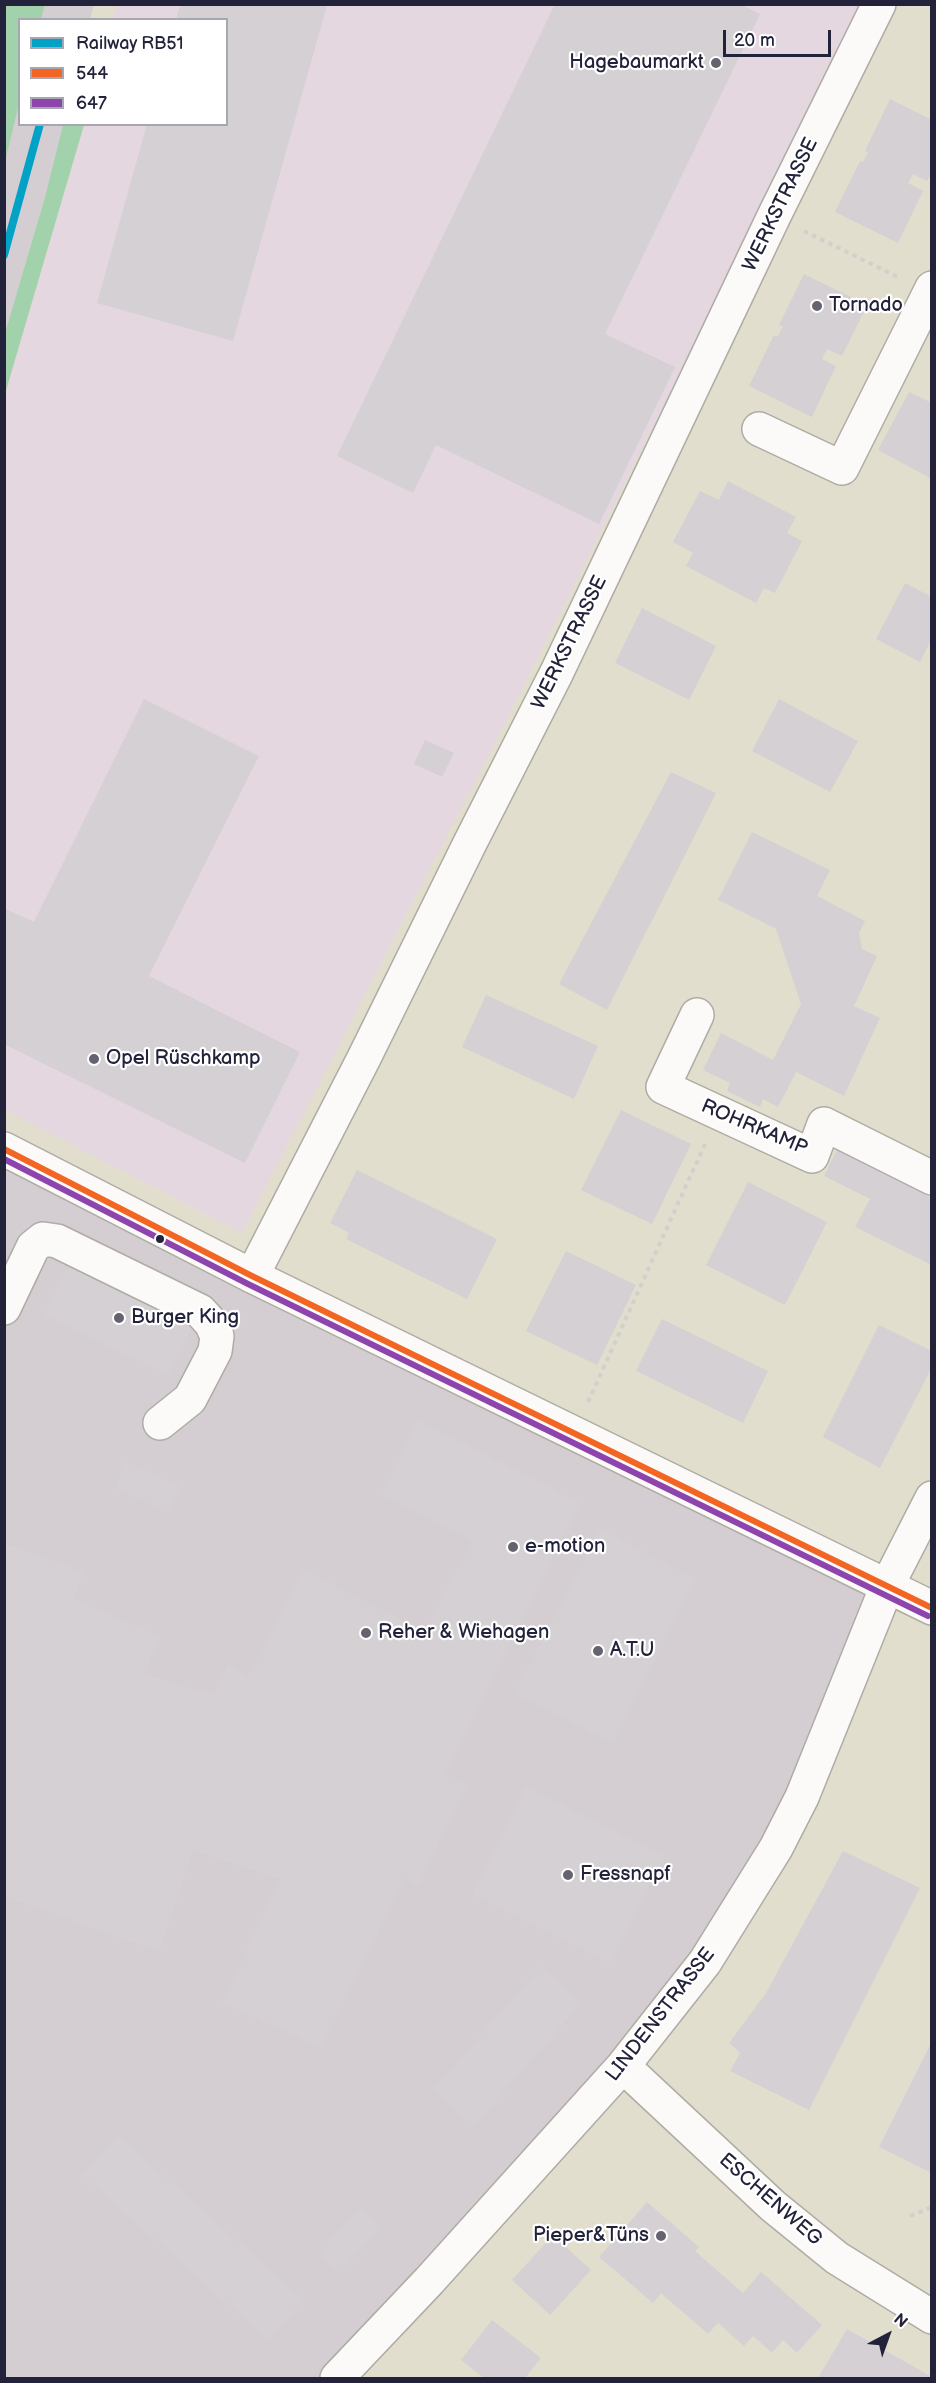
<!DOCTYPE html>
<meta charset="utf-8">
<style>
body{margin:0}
#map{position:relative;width:936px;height:2383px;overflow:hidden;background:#e2decd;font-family:"Balsamiq Sans",sans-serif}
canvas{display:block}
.frame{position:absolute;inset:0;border:6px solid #22223b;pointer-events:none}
.legend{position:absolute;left:18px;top:18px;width:210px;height:108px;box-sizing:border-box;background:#fff;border:2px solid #a7a7b1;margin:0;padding:8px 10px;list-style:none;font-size:18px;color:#22223b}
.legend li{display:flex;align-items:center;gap:12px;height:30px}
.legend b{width:30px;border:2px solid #a7a7b1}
.north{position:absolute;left:858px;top:2305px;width:60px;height:60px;-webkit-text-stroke:4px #fff;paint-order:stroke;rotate:41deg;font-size:16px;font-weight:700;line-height:24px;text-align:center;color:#22223b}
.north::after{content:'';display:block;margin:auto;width:21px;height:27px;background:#22223b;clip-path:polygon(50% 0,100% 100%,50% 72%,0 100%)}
.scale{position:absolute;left:723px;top:30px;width:108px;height:27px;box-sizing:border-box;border:3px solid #22223b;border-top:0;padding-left:8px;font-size:18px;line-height:21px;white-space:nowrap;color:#22223b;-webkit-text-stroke:4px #fff;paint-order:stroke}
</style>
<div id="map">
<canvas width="936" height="2383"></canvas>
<div class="frame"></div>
<ul class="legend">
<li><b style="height:8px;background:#02a2c7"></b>Railway RB51</li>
<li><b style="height:8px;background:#f26522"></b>544</li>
<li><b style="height:8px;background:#8e44ad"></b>647</li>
</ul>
<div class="north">N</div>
<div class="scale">20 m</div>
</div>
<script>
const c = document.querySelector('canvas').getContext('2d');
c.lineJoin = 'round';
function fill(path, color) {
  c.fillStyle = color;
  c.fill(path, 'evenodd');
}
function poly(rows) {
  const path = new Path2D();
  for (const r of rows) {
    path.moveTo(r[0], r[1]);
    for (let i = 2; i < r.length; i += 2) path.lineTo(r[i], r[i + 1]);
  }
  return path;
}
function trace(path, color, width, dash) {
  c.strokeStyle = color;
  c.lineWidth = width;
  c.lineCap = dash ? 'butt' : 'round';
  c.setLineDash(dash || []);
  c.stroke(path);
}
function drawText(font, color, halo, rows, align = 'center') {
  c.font = font + ' "Balsamiq Sans",sans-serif';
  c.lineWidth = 4.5;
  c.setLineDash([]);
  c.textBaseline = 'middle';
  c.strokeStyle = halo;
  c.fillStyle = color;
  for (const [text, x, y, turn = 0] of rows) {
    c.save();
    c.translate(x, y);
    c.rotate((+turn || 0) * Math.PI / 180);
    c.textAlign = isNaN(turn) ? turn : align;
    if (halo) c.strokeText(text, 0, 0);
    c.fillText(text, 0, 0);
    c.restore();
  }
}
const built = poly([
 [116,5,864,5,506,721,242,1233,5,1110,4,394,84,125,226,124,226,20,112,19]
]);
const industrial = poly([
 [45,5,94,5,90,19,41,20],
 [19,104,20,124,63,125,45,197,5,333,5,162],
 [4,1158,872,1591,771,1847,614,2057,330,2378,5,2378]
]);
const green = poly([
 [5,4,45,5,41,19,20,20,19,104,5,162],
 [63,125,84,125,5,394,5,333,45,197]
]);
const building = poly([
 [555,4,740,4,760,14,605,334,675,367,599,524,436,445,413,493,337,456],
 [180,5,327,5,233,341,97,303,147,124,226,124,226,20,176,20],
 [890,99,932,120,932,172,927,181,913,174,908,183,923,191,898,243,835,212,860,161,863,162,868,152,865,151],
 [804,274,867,305,842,356,827,349,822,359,836,366,812,417,749,386,774,335,778,337,783,326,779,325],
 [909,392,932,403,932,479,878,450],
 [728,481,796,517,787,533,802,541,775,593,764,588,756,603,686,566,693,553,673,542,700,491,719,500],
 [905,583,932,597,932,638,920,662,876,639],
 [642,608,716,646,689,700,615,663],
 [144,699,259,756,149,976,300,1052,245,1163,4,1044,4,908,34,922],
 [779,699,858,741,830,792,752,751],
 [425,740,454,753,442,777,414,764],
 [671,772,716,793,607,1010,559,984],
 [752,832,830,870,817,896,865,921,859,933,862,949,877,956,854,1006,880,1018,844,1096,796,1072,778,1107,763,1099,760,1107,727,1091,730,1083,703,1070,721,1033,773,1060,801,1004,776,929,718,900],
 [486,995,598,1046,574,1099,462,1047],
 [621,1110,691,1144,652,1224,581,1190],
 [837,1150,932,1198,932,1265,855,1227,870,1199,824,1176],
 [357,1170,497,1239,467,1299,346,1239,349,1233,330,1223],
 [748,1182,827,1222,785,1305,706,1265],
 [566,1251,636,1285,597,1365,526,1331],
 [71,1259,195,1321,168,1375,44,1314],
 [662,1319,768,1371,743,1423,636,1371],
 [879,1325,932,1351,932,1367,880,1468,823,1437],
 [418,1420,580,1503,445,1773,467,1784,418,1887,404,1878,322,2048,222,2003,280,1880,193,1851,159,1952,4,1896,4,1543,84,1572,74,1599,161,1637,144,1674,213,1694,228,1664,248,1676,303,1569,425,1632,472,1541,382,1496],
 [125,1461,180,1487,167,1513,116,1488],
 [599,1529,696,1579,613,1743,515,1693],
 [526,1786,664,1856,610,1963,472,1894],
 [843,1851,920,1888,809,2110,730,2071,740,2053,729,2043,766,1993],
 [541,1966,582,2003,474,2126,433,2090],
 [932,2041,932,2173,879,2147],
 [118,2135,304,2300,268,2340,82,2175],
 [647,2202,699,2247,695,2251,743,2293,761,2272,822,2325,797,2353,783,2340,772,2353,753,2336,744,2346,718,2323,708,2334,661,2293,653,2303,599,2257],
 [360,2208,382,2227,339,2274,318,2254],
 [553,2235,591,2270,550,2315,512,2280],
 [492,2320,541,2358,525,2378,484,2378,461,2360],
 [847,2329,932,2377,932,2378,818,2378]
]);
const path = poly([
 [804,231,900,278],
 [588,1402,705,1144],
 [910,2216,932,2207]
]);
const minor = poly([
 [759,429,842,468,932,288],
 [697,1015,663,1087,812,1156,824,1124,932,1178],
 [252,1276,364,1058,470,843,556,674,774,216,879,4],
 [4,1308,33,1247,43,1239,57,1241,200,1311,211,1323,217,1336,215,1351,190,1399,160,1423],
 [623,2066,773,2206,837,2258,932,2317],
 [337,2378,429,2281,623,2066,705,1962,776,1848,802,1797,887,1586,932,1498]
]);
const major = poly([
 [4,1149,252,1276,932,1608]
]);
const bus1 = poly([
 [4,1149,252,1276,932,1608]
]);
const bus2 = poly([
 [4,1159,248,1284,928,1616]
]);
const rail1 = poly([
 [4,255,40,124]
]);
const markers = [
 [716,63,6,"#65646e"],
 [817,306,6,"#65646e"],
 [94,1059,6,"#65646e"],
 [160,1239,5,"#22223b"],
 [119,1318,6,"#65646e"],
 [513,1547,6,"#65646e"],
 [366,1633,6,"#65646e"],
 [598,1651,6,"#65646e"],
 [568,1875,6,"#65646e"],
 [661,2236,6,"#65646e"]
];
const poiNames = [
 ["Hagebaumarkt",704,63,"right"],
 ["Tornado",829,306],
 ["Opel Rüschkamp",106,1059],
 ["Burger King",131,1318],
 ["e-motion",525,1547],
 ["Reher & Wiehagen",378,1633],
 ["A.T.U",610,1651],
 ["Fressnapf",580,1875],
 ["Pieper&Tüns",649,2236,"right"]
];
const streetNames = [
 ["WERKSTRASSE",781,205,-64],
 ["WERKSTRASSE",570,643,-64],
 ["ROHRKAMP",754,1128,23],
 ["LINDENSTRASSE",661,2015,-52],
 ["ESCHENWEG",770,2200,41]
];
fill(built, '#e5d7df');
fill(industrial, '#d4cdd2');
fill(green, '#a2d2ab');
fill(building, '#d4d0d3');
trace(minor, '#aeaca4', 36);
trace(major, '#aeaca4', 36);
trace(path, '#d1d0cd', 4, [4.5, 4.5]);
trace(minor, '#fbfaf8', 33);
trace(major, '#fbfaf8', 33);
trace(bus1, '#f26522', 6);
trace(bus2, '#8e44ad', 6);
trace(rail1, '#02a2c7', 8);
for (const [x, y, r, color] of markers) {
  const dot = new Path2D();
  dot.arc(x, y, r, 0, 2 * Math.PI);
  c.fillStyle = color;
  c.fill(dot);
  trace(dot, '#fff', 2);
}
drawText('20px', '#22223b', '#fff', poiNames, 'left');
drawText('20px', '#22223b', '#fff', streetNames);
</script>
